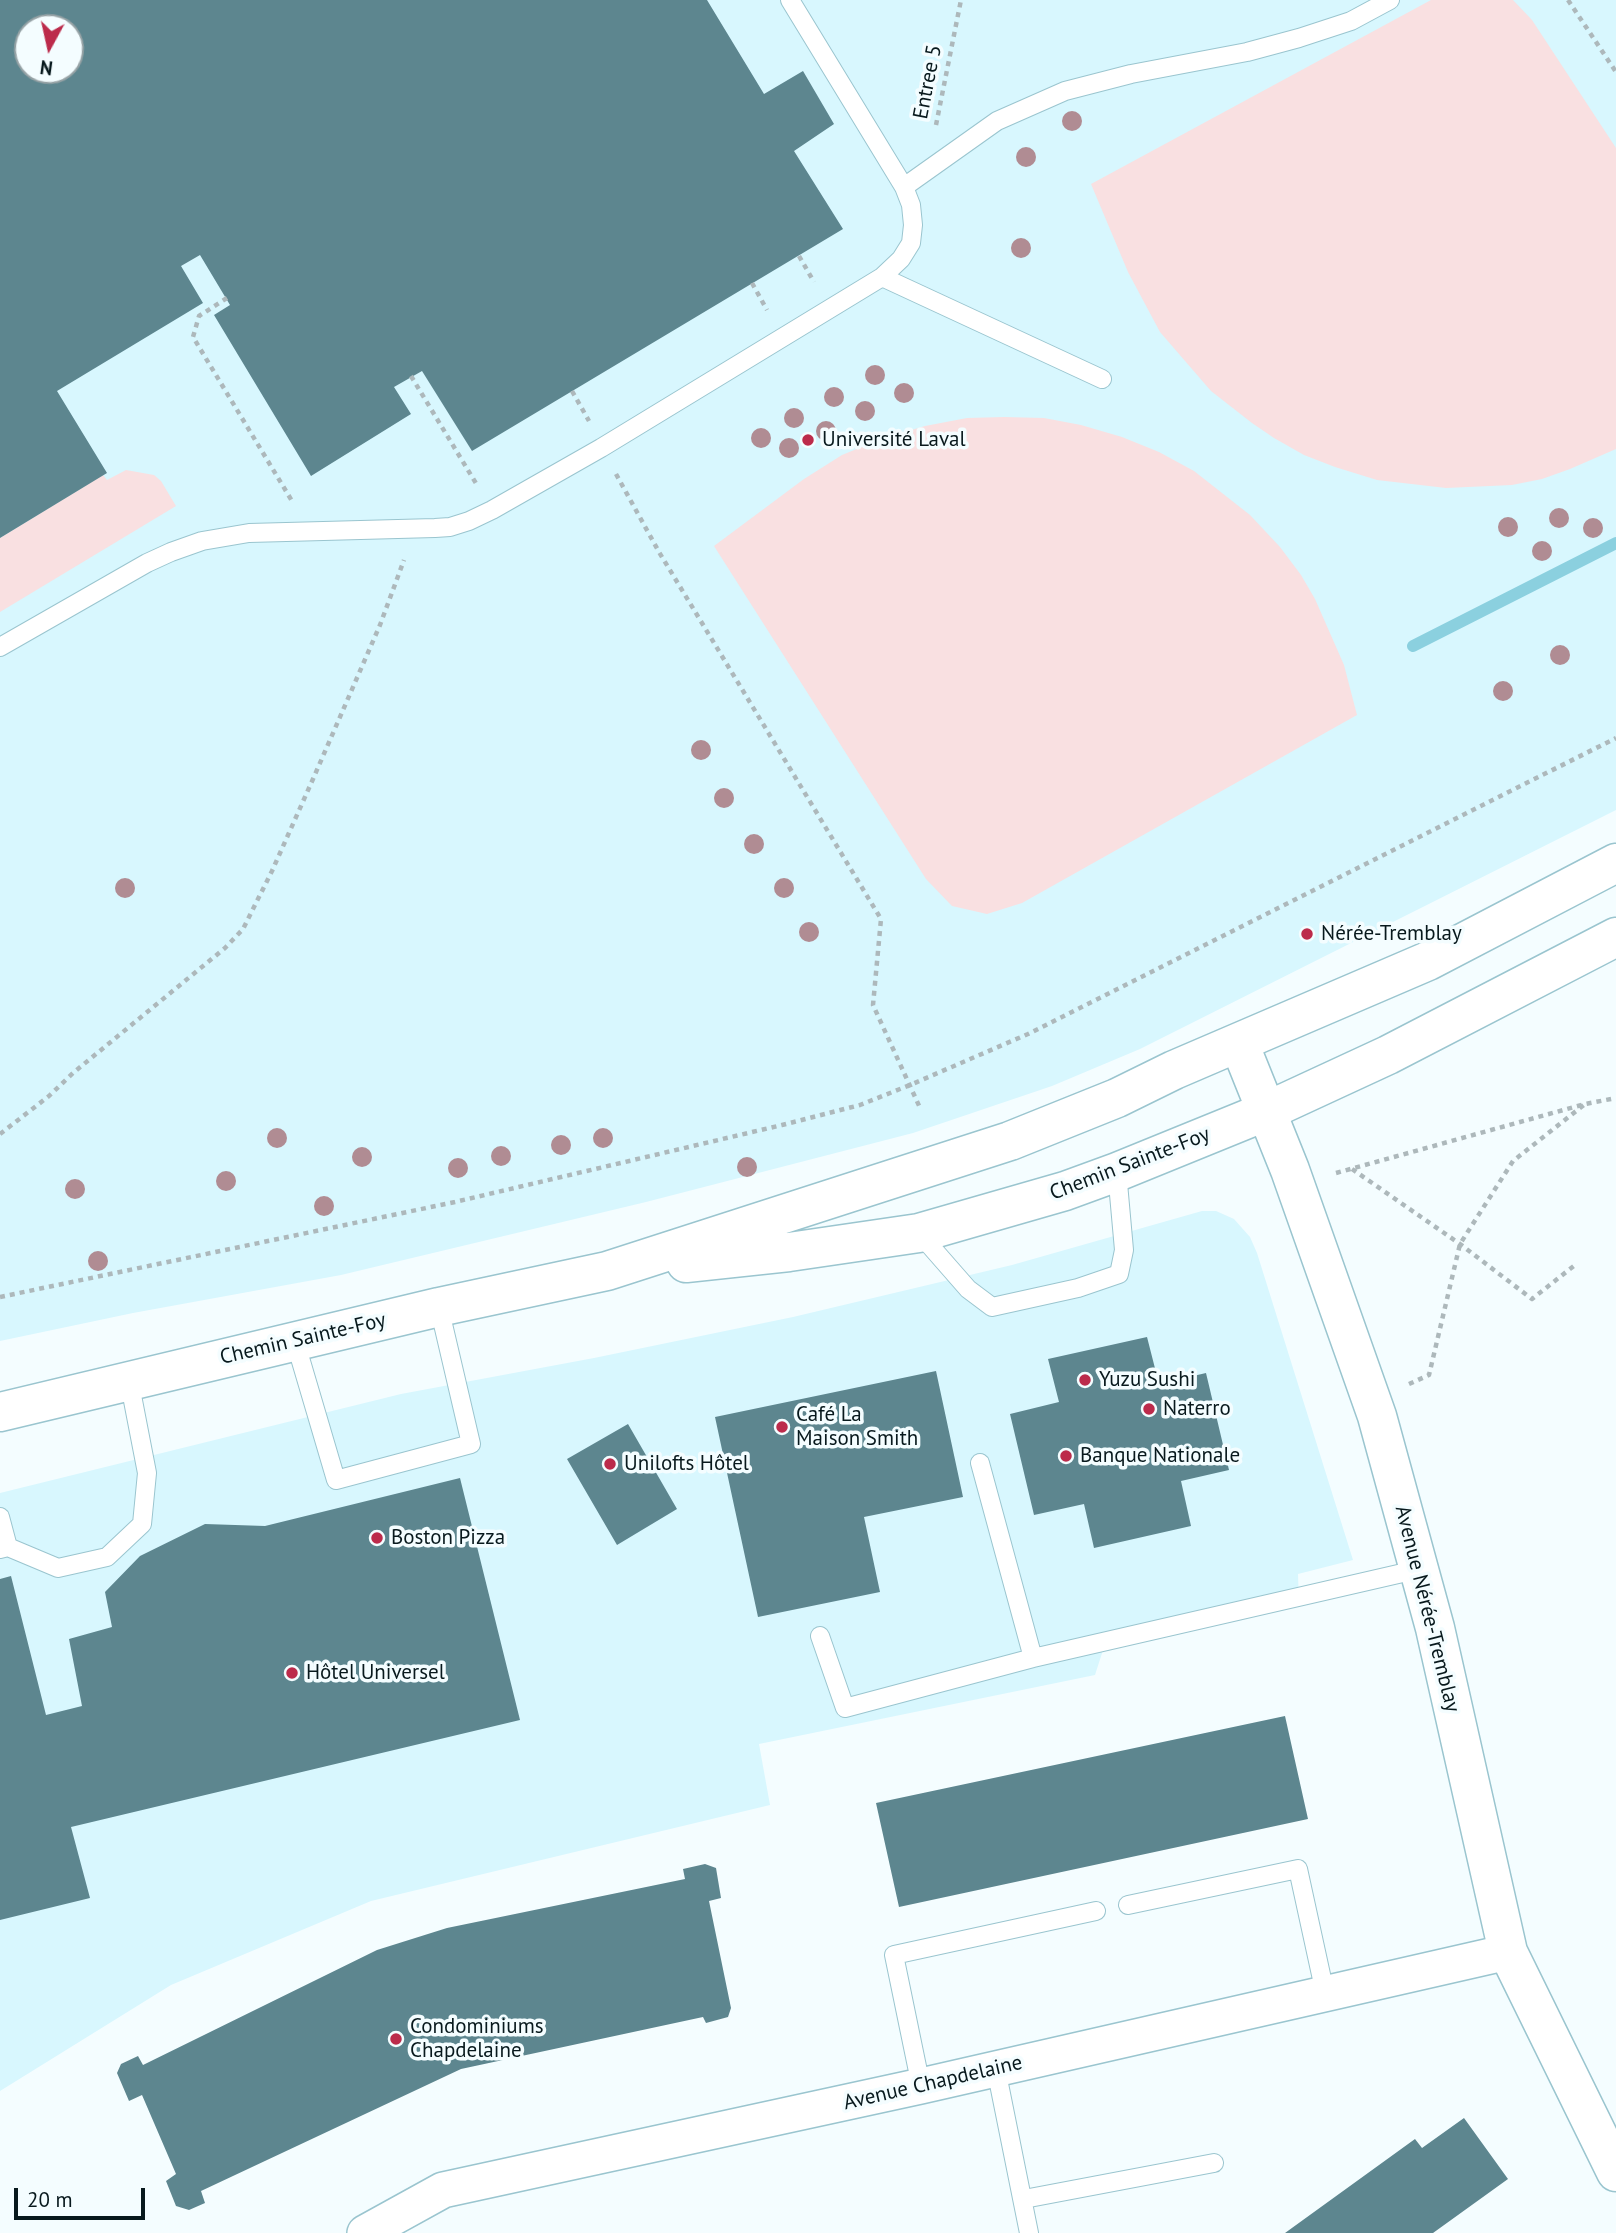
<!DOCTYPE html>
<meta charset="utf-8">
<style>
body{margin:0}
#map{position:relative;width:1616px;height:2233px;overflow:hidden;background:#f4fdff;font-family:"PT Sans",sans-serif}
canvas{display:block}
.north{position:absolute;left:14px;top:14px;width:70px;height:70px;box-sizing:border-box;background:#f4fdff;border:2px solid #96a2a5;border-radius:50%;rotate:188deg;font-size:19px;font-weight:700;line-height:28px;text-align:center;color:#08191d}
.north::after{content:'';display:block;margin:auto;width:24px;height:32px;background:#bc2b4b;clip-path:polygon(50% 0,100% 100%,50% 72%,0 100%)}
.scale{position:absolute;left:14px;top:2188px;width:131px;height:32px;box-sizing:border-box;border:4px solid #08191d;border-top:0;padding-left:9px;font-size:21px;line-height:24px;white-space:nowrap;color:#08191d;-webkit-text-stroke:5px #f4fdff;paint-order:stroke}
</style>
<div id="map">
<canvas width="1616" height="2233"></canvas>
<div class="north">N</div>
<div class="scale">20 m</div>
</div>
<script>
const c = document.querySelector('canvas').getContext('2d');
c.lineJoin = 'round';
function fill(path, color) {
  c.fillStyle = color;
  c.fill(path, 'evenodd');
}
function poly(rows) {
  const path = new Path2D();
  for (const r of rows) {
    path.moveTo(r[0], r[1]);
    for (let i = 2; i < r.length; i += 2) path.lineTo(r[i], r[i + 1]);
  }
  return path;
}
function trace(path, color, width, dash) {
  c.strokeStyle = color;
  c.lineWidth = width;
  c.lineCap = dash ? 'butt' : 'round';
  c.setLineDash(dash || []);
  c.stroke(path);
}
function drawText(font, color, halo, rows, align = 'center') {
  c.font = font + ' "PT Sans",sans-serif';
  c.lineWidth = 7;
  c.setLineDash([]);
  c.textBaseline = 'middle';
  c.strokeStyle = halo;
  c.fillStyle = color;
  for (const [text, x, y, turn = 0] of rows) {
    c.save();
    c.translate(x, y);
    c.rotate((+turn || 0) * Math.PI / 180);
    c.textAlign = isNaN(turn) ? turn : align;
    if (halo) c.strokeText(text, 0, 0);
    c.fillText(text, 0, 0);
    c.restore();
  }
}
const built = poly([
 [0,0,1616,0,1616,810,1140,1049,1052,1086,913,1133,646,1202,341,1275,133,1313,0,1341],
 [28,28,70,28,70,70,28,70],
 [1202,1211,1216,1211,1234,1219,1250,1237,1257,1253,1353,1560,1298,1574,1299,1606,1103,1650,1095,1675,759,1744,770,1805,371,1901,171,1985,0,2091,0,1493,401,1394,594,1358,793,1317,1012,1265]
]);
const green = poly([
 [1431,0,1513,0,1532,20,1616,148,1616,449,1570,469,1542,479,1512,485,1446,488,1377,480,1335,467,1304,455,1274,438,1252,423,1211,391,1160,332,1128,272,1091,184],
 [1004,417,1044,418,1081,425,1122,437,1159,452,1194,471,1250,515,1280,547,1301,575,1315,599,1344,665,1357,715,1022,903,987,914,952,906,926,879,714,546,804,479,842,455,881,439,925,426,967,418],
 [126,470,154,475,161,481,176,506,0,612,0,538,103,475,107,480]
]);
const stream = poly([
 [1413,646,1616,543]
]);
const building = poly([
 [0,0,707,0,764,94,803,71,834,124,794,151,843,229,472,451,422,371,394,387,411,414,311,476,214,315,230,305,200,255,181,266,203,303,57,391,107,473,0,538],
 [28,28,70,28,70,70,28,70],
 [1147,1337,1159,1384,1206,1373,1229,1470,1181,1481,1191,1526,1094,1548,1084,1504,1034,1515,1010,1414,1059,1402,1048,1359],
 [936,1371,963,1497,864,1517,880,1592,758,1617,715,1417],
 [628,1424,677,1509,617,1545,567,1459],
 [460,1478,520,1720,71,1827,90,1898,0,1920,0,1579,11,1576,46,1715,82,1706,69,1639,112,1627,105,1592,140,1556,205,1524,265,1526],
 [1285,1716,1308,1819,899,1907,876,1803],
 [705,1864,716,1868,721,1898,709,1901,731,2008,728,2017,706,2023,703,2017,461,2069,201,2191,205,2203,189,2210,176,2206,166,2181,176,2174,142,2095,129,2101,117,2073,121,2064,138,2056,143,2065,377,1950,447,1928,685,1879,683,1869],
 [1464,2118,1508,2179,1433,2233,1285,2233,1415,2139,1422,2148]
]);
const path = poly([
 [1568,0,1616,72],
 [936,125,961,0],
 [799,256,814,282],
 [752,283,767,310],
 [227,298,199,316,193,337,292,501],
 [411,376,477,485],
 [572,391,589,421],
 [616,474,659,552,881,919,873,1005,921,1110],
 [0,1134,49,1096,73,1073,225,948,243,929,272,871,313,779,380,625,404,560],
 [1352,1169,1460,1244,1532,1299,1575,1265],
 [1336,1173,1585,1104,1616,1098],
 [0,1297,455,1202,782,1125,860,1105,910,1085,1028,1034,1616,738],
 [1409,1384,1429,1375,1460,1244,1513,1161,1585,1104]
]);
const service = poly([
 [790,0,904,187],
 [882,277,1102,379],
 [0,647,147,563,171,552,202,541,249,533,435,528,450,527,469,521,492,510,601,448,882,277,901,259,911,243,913,225,911,205,904,187,997,121,1065,91,1131,74,1247,52,1299,38,1351,21,1390,0],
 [919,1233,968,1289,992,1307,1078,1288,1119,1274,1124,1250,1117,1172],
 [295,1341,336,1480,471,1444,439,1307],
 [980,1463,1033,1658],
 [0,1517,8,1547],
 [0,1549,8,1547,58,1568,107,1557,142,1524,147,1473,129,1380],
 [820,1636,845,1708,1033,1658,1420,1569],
 [1128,1905,1298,1869,1325,1993],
 [996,2069,1029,2233],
 [921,2086,894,1955,1096,1911],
 [1024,2199,1214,2163]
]);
const minor = poly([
 [365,2233,443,2190,921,2086,1508,1952]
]);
const tertiary = poly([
 [1239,1043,1290,1170,1377,1416,1435,1628,1508,1952,1616,2172]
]);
const secondary = poly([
 [686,1263,789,1252,919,1233,1065,1191,1117,1172,1267,1111,1388,1055,1616,937],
 [0,1412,439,1307,607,1271,1010,1141,1117,1098,1174,1070,1428,961,1616,863]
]);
const trees = [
 [1072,121],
 [1026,157],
 [1021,248],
 [875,375],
 [904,393],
 [834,397],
 [865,411],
 [794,418],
 [826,431],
 [761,438],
 [789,448],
 [1559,518],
 [1508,527],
 [1593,528],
 [1542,551],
 [1560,655],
 [1503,691],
 [701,750],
 [724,798],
 [754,844],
 [125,888],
 [784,888],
 [809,932],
 [277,1138],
 [603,1138],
 [561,1145],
 [501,1156],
 [362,1157],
 [747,1167],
 [458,1168],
 [226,1181],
 [75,1189],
 [324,1206],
 [98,1261]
];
const markers = [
 [808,440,7,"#bc2b4b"],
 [1307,934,7,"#bc2b4b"],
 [1085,1380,7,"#bc2b4b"],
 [1149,1409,7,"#bc2b4b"],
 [782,1427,7,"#bc2b4b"],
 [1066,1456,7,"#bc2b4b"],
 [610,1464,7,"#bc2b4b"],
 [377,1538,7,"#bc2b4b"],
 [292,1673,7,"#bc2b4b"],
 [396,2039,7,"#bc2b4b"]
];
const streetNames = [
 ["Entree 5",928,82,-79],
 ["Chemin Sainte-Foy",1130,1164,-21],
 ["Chemin Sainte-Foy",303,1339,-13],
 ["Avenue Nérée-Tremblay",1427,1609,76],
 ["Avenue Chapdelaine",933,2083,-13]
];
const poiNames = [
 ["Université Laval",822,440],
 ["Nérée-Tremblay",1321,934],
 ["Yuzu Sushi",1099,1380],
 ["Naterro",1163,1409],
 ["Café La",796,1415],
 ["Maison Smith",796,1439],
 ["Banque Nationale",1080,1456],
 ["Unilofts Hôtel",624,1464],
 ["Boston Pizza",391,1538],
 ["Hôtel Universel",306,1673],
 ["Condominiums",410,2027],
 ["Chapdelaine",410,2051]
];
fill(built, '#d8f7fe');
fill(green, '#f9e0e1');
trace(stream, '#8bd0df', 12);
fill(building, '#5d868f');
trace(service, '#9ac5cf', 20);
trace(minor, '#9ac5cf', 38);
trace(tertiary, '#9ac5cf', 41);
trace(secondary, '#9ac5cf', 41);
trace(path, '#adb8bb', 4.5, [5, 5]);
trace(service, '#fff', 18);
trace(minor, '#fff', 35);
trace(tertiary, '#fff', 38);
trace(secondary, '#fff', 38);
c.fillStyle = '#b08c93';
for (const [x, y] of trees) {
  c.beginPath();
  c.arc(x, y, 10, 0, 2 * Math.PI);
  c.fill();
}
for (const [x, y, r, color] of markers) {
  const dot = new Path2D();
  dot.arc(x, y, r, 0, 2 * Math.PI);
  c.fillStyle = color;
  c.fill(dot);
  trace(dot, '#f4fdff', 2.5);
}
drawText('21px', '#08191d', '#f4fdff', streetNames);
drawText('21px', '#08191d', '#f4fdff', poiNames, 'left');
</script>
